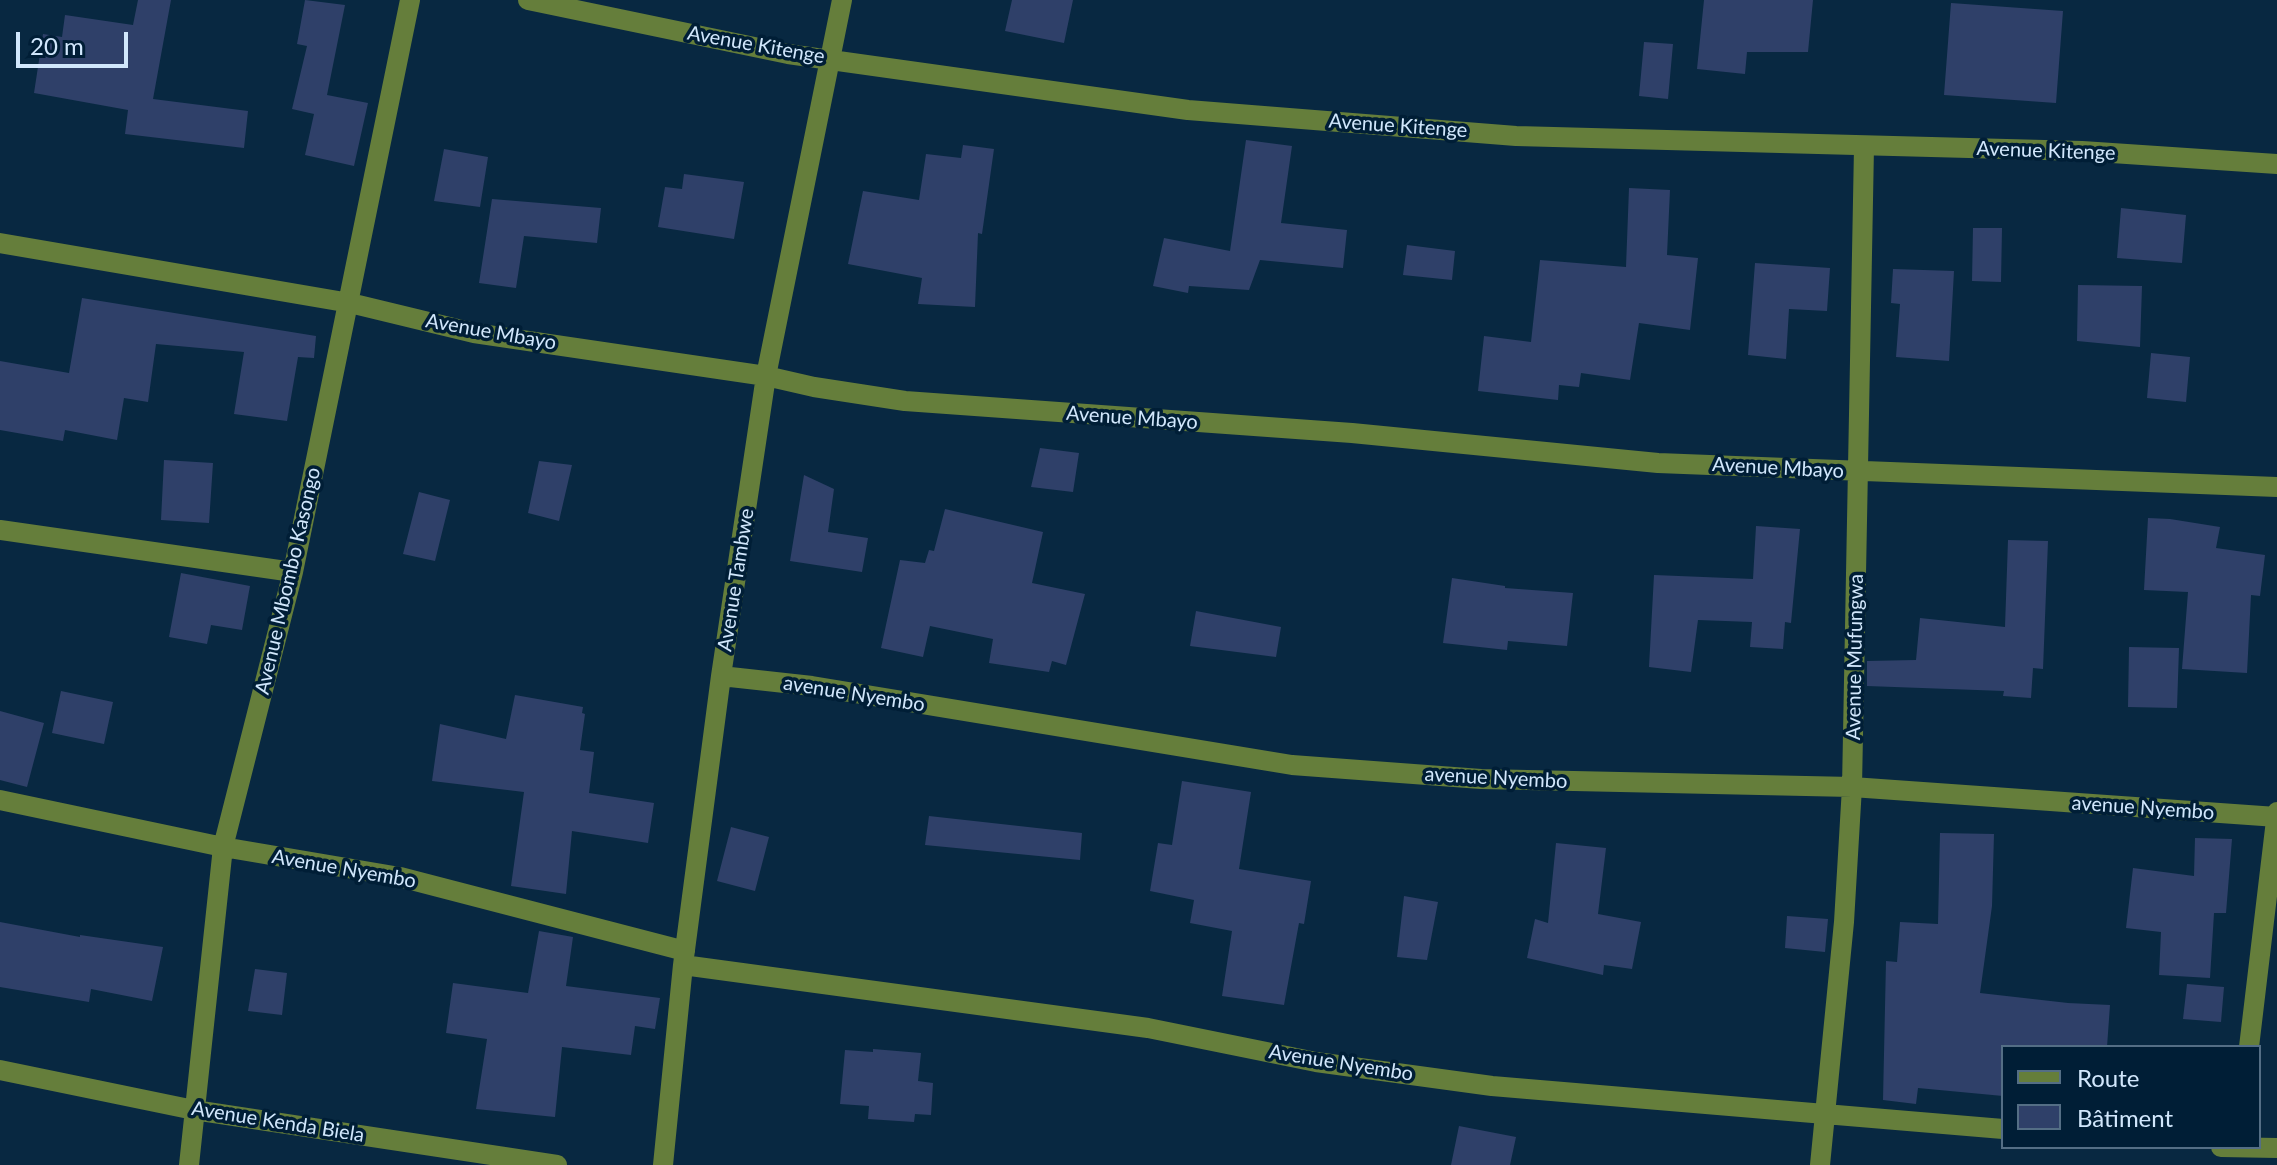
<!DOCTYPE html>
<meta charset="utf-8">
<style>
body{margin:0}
#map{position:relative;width:2277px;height:1165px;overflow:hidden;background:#082841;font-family:Lato,sans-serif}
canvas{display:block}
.legend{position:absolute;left:2001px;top:1045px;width:260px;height:104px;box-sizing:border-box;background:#001e36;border:2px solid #546e85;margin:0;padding:10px 14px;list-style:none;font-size:24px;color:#d1e7fc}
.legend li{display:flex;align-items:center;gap:16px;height:40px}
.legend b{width:40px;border:2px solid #546e85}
.scale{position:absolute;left:16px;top:32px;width:112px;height:36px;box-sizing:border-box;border:4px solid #d1e7fc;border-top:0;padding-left:10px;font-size:24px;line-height:28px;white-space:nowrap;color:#d1e7fc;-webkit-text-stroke:6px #001e36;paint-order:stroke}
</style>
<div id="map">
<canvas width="2277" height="1165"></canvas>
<ul class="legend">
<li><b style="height:10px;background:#657e3b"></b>Route</li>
<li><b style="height:22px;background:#2f4069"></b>Bâtiment</li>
</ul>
<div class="scale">20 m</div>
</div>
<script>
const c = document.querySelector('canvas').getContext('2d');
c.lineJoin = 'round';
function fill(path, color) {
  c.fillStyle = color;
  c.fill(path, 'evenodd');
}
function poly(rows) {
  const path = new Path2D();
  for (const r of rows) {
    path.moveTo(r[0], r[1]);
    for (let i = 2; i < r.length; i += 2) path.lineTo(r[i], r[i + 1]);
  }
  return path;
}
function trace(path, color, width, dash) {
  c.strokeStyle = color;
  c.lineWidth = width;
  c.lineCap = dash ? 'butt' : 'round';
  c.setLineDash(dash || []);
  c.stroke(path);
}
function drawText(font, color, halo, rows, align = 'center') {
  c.font = font + ' Lato,sans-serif';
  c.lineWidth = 7;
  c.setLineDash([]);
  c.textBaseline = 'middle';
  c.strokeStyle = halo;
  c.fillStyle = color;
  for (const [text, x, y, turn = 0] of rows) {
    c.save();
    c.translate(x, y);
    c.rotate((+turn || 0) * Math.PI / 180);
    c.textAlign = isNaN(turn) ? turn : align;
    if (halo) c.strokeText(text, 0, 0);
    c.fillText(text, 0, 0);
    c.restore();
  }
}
const building = poly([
 [138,0,171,0,153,99,248,111,244,148,125,134,128,110,34,93,43,34,62,37,65,15,133,25],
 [305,0,345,5,327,95,368,103,354,166,305,155,314,114,292,109,307,46,297,44],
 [1012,0,1073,0,1064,43,1005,31],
 [1704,0,1813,0,1808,52,1747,52,1745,74,1697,69],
 [1951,3,2063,11,2056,103,1944,95],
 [1644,42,1673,44,1668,99,1639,96],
 [1246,140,1292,146,1281,223,1347,230,1343,268,1260,260,1249,290,1189,286,1188,293,1153,286,1164,238,1230,251],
 [963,145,994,149,982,234,978,233,975,307,918,304,922,278,848,264,863,191,919,200,926,154,961,158],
 [444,149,488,157,480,207,434,201],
 [684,174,744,182,734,239,658,227,665,187,682,189],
 [1629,188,1670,190,1667,255,1698,258,1690,330,1639,323,1630,380,1581,373,1579,387,1559,385,1558,400,1478,391,1484,336,1531,342,1540,260,1626,267],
 [492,199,601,208,597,243,524,236,516,288,479,283],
 [2121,208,2186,215,2182,263,2117,258],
 [1973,228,2002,228,2001,282,1972,281],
 [1407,245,1455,251,1452,280,1403,275],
 [1755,263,1830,268,1827,311,1789,309,1786,359,1748,355],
 [1893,269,1954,271,1949,361,1896,357,1900,304,1891,303],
 [2078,285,2142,286,2140,347,2077,341],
 [82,298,316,336,314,358,298,357,287,421,234,414,244,352,156,344,148,402,124,398,117,440,65,430,63,441,0,430,0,361,69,373],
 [2151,353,2190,357,2186,402,2147,398],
 [1040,448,1079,453,1073,492,1031,487],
 [164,460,213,463,209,523,161,520],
 [539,461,572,465,559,521,528,513],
 [804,475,834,489,828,532,868,538,862,572,790,561],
 [419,492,450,500,435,561,403,554],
 [945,509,1043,532,1032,583,1085,594,1066,665,1052,661,1049,672,989,663,993,639,930,626,923,657,881,648,900,560,925,563,929,550,934,551],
 [2148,518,2170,519,2220,527,2216,548,2265,555,2260,596,2251,595,2247,673,2182,669,2188,592,2144,590],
 [1756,526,1800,529,1791,623,1785,622,1783,649,1750,647,1752,622,1698,620,1691,672,1649,667,1654,575,1753,579],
 [2008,540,2048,541,2043,669,2033,668,2031,698,2003,696,2004,691,1867,686,1867,661,1916,660,1920,618,2005,627],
 [181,573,250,586,242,630,211,625,207,644,169,637],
 [1452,578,1505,586,1505,588,1573,593,1567,646,1508,641,1507,650,1443,643],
 [1196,611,1281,627,1276,657,1190,646],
 [2129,647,2179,648,2177,708,2128,707],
 [61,691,113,702,104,744,52,733],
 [515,695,583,707,582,713,585,714,580,750,594,752,589,793,654,803,648,843,572,831,566,894,511,886,524,792,432,781,440,724,506,739],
 [0,711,44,723,27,787,0,780],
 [1182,781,1251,792,1239,869,1311,881,1304,924,1299,923,1284,1005,1222,996,1232,931,1190,923,1194,900,1150,891,1158,843,1172,845],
 [929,816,1082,833,1080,860,925,845],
 [731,827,769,837,755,891,717,881],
 [1940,833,1994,834,1992,906,1980,993,2068,1003,2110,1005,2107,1047,2003,1047,2003,1096,1918,1088,1916,1104,1883,1100,1886,961,1897,962,1900,922,1938,924],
 [2195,838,2232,839,2226,913,2214,913,2210,978,2159,975,2161,932,2126,928,2133,868,2194,876],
 [1556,843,1606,848,1598,914,1641,922,1632,969,1604,965,1603,975,1527,958,1535,919,1548,923],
 [1404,896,1438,902,1427,960,1397,957],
 [1787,916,1828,919,1825,952,1785,948],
 [0,922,80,937,80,935,163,947,152,1001,91,989,89,1002,0,987],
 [539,931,573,937,566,986,660,998,655,1029,635,1026,631,1055,562,1047,555,1117,476,1109,487,1039,446,1033,453,983,528,993],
 [255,969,287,973,282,1015,248,1011],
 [2187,984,2224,987,2221,1022,2183,1019],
 [873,1049,921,1053,918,1081,933,1083,931,1115,915,1114,914,1122,868,1119,869,1106,840,1104,845,1050,873,1052],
 [1459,1126,1516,1137,1510,1165,1451,1165]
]);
const minor = poly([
 [528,0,788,54,1188,110,1516,136,2082,151,2277,164],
 [0,243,350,303,474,333,766,376,814,387,905,401,1352,433,1658,463,2277,487],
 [0,530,293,572],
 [721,676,812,686,1292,765,1481,779,1852,787,2277,817],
 [0,800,223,847,400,877,685,951],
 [683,965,1148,1028,1316,1062,1492,1086,2003,1129],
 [2249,1047,2277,812],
 [0,1070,194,1110,557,1165],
 [2221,1147,2277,1148],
 [189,1165,223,847,293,572,410,0],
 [663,1165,683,965,721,676,766,376,842,0],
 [1820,1165,1844,922,1852,787,1864,147]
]);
const streetNames = [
 ["Avenue Kitenge",756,45,10],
 ["Avenue Kitenge",1398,126,4],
 ["Avenue Kitenge",2046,151,2],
 ["Avenue Mbayo",491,332,10],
 ["Avenue Mbayo",1132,418,4],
 ["Avenue Mbayo",1778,468,3],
 ["Avenue Tambwe",736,580,-81],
 ["Avenue Mbombo Kasongo",288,581,-77],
 ["Avenue Mufungwa",1855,657,-89],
 ["avenue Nyembo",854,694,9],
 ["avenue Nyembo",1496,778,3],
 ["avenue Nyembo",2143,808,4],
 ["Avenue Nyembo",344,869,10],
 ["Avenue Nyembo",1341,1063,9],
 ["Avenue Kenda Biela",278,1122,9]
];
fill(building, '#2f4069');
trace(minor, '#657e3b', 20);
drawText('20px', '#d1e7fc', '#001e36', streetNames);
</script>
